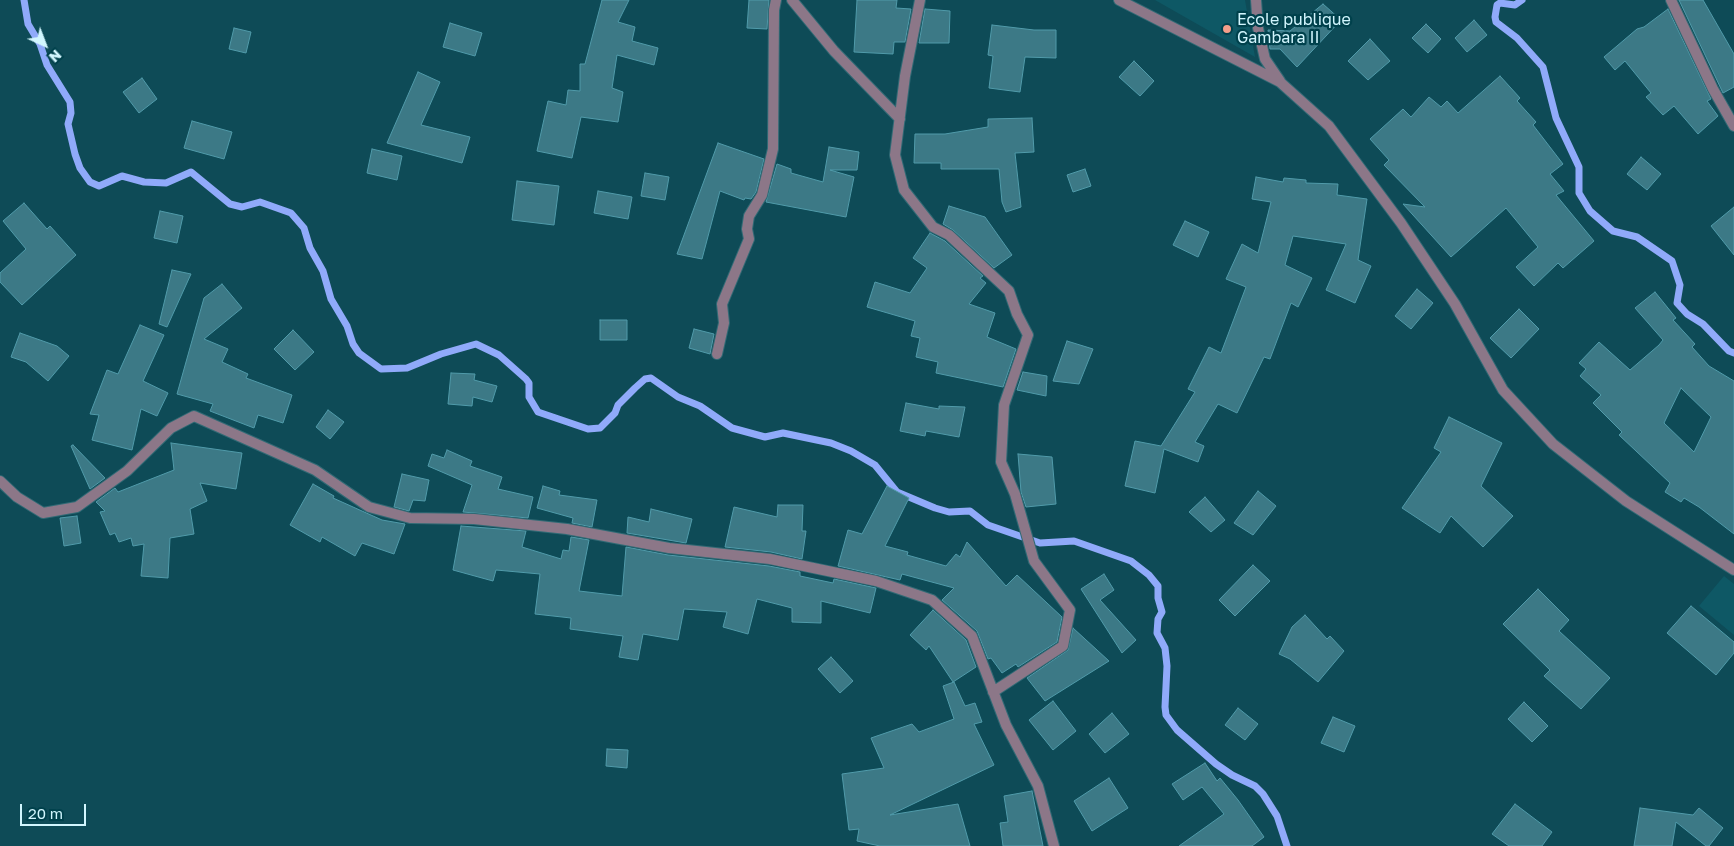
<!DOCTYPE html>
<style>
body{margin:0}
#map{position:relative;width:1734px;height:846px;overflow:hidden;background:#0e4b57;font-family:"Golos Text",sans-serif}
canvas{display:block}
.north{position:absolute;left:20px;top:20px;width:50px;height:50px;-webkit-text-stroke:4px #00414c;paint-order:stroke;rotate:137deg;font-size:14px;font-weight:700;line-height:20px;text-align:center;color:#d2f6fe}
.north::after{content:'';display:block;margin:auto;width:18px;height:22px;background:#d2f6fe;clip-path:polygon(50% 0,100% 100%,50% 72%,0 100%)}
.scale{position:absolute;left:20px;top:804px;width:66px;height:22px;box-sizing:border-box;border:2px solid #d2f6fe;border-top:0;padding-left:6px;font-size:15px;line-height:18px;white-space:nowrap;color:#d2f6fe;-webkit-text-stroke:4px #00414c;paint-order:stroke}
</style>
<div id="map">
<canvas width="1734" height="846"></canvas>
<div class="north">N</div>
<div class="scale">20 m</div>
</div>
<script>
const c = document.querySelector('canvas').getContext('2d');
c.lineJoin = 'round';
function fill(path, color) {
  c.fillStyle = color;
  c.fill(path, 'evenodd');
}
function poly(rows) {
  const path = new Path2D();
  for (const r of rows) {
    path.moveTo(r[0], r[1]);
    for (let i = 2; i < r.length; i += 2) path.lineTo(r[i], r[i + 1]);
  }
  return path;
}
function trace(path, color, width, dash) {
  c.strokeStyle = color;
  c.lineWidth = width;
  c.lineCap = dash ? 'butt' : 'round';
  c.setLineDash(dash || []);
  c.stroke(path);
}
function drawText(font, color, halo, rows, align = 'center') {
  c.font = font + ' "Golos Text",sans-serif';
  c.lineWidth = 4.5;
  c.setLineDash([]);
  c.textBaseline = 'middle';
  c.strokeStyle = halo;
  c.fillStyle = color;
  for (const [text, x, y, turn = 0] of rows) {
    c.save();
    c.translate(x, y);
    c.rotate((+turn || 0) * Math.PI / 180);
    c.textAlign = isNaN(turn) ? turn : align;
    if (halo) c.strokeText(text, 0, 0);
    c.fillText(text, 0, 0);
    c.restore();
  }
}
const built = poly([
 [1155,0,1245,0,1255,57],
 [1724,576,1734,584,1734,635,1699,606]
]);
const stream = poly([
 [24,0,28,24,40,44,47,65,70,102,71,113,68,124,75,154,80,168,90,182,99,186,122,176,144,182,166,183,191,172,230,204,242,207,260,202,291,213,304,228,310,248,323,271,331,299,347,326,353,344,359,353,381,369,407,368,441,354,476,344,499,355,526,379,529,383,529,397,538,412,588,429,600,428,615,413,618,405,635,388,645,379,651,378,678,397,700,406,732,428,765,437,783,433,831,443,851,451,875,465,897,492,935,508,949,512,970,511,988,525,1040,543,1074,541,1131,561,1149,575,1158,586,1158,598,1162,612,1158,619,1157,633,1165,648,1167,666,1165,707,1166,715,1177,730,1216,764,1232,775,1255,786,1263,794,1277,816,1287,846],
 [1522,0,1515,5,1500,3,1497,5,1495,17,1496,22,1517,38,1543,67,1556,118,1579,167,1579,193,1590,211,1613,231,1637,237,1672,261,1680,285,1677,303,1687,314,1703,324,1729,351,1734,353]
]);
const building = poly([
 [602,0,629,0,618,22,635,27,632,41,658,48,654,65,617,55,612,88,623,92,618,122,581,117,572,158,537,151,548,101,566,105,568,90,580,91,580,64,585,64,602,0],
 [749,0,769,0,767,29,747,28,749,0],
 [857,0,897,0,896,8,911,9,905,42,894,42,893,54,854,52,857,0],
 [1679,0,1703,0,1734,54,1734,87,1723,93,1679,0],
 [1323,4,1341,20,1297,67,1280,49,1270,49,1268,30,1290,31,1323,4],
 [925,9,950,11,949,43,919,43,925,9],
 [1668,9,1711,99,1707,101,1718,116,1698,134,1674,106,1663,115,1646,97,1651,93,1625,61,1615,70,1604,57,1637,29,1644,27,1668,9],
 [1474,20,1487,35,1467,52,1455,38,1474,20],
 [450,23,482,33,475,56,443,47,450,23],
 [1426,24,1441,39,1428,53,1412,38,1426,24],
 [992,25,1034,30,1056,30,1056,58,1025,57,1020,92,989,88,993,56,988,55,992,25],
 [234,28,251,32,246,53,229,49,234,28],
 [1370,39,1390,61,1368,80,1348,61,1370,39],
 [1134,61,1154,81,1140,96,1119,77,1134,61],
 [418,72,440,82,421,125,470,137,462,163,387,143,418,72],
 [1500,76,1520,98,1517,101,1536,122,1533,125,1563,164,1550,174,1564,191,1556,195,1594,241,1563,268,1558,263,1534,286,1516,267,1538,247,1506,208,1451,257,1403,204,1425,207,1384,165,1389,160,1370,139,1403,109,1411,117,1429,97,1441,107,1447,101,1458,113,1500,76],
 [142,78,157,99,139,113,123,92,142,78],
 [1032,118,1034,152,1015,153,1021,207,1006,212,1002,202,999,169,941,169,941,163,914,163,915,134,945,134,988,127,988,119,1032,118],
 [192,121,232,132,224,159,184,148,192,121],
 [718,143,764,159,756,192,751,199,745,198,744,200,720,191,702,259,677,254,718,143],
 [829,147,859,152,857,170,830,170,854,177,846,217,766,202,777,164,791,169,791,173,823,182,829,147],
 [372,149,402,156,397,180,367,173,372,149],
 [1641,157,1661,174,1647,190,1627,174,1641,157],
 [1085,169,1091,186,1073,192,1067,175,1085,169],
 [645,173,669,177,665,200,641,196,645,173],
 [1256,177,1283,182,1284,178,1306,180,1306,183,1338,184,1337,195,1367,199,1358,260,1371,266,1355,303,1326,290,1346,244,1293,236,1285,265,1312,278,1298,307,1291,303,1270,359,1264,357,1237,413,1218,404,1195,442,1204,446,1198,462,1164,449,1155,493,1125,486,1135,441,1161,446,1195,392,1188,389,1209,347,1221,353,1246,287,1226,279,1242,244,1258,253,1271,202,1252,199,1256,177],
 [517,181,559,186,554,225,512,220,517,181],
 [598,191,632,197,628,219,594,213,598,191],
 [24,203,47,229,50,226,76,255,22,305,0,282,0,273,26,249,3,221,24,203],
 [949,206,985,217,1012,255,994,268,953,230,943,224,949,206],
 [1734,207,1734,255,1711,226,1734,207],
 [160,211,183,216,177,243,154,238,160,211],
 [1185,221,1209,232,1198,257,1173,245,1185,221],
 [930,233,945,241,983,276,980,278,986,283,969,304,995,313,987,337,1016,349,1003,387,936,373,938,362,916,357,920,338,911,336,915,321,867,307,875,282,910,293,927,268,913,258,930,233],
 [172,270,191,274,167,327,159,324,172,270],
 [222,284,242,308,204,339,228,349,222,362,248,374,246,378,292,395,283,423,258,415,254,428,210,411,213,404,177,394,204,298,222,284],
 [1417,289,1433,303,1411,329,1395,316,1417,289],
 [1655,292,1676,318,1673,320,1695,344,1692,347,1709,366,1734,381,1734,534,1699,507,1684,498,1681,502,1665,492,1670,483,1619,435,1622,432,1593,403,1601,395,1580,376,1586,369,1579,363,1599,342,1630,370,1659,345,1663,340,1635,308,1655,292],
 [1681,388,1711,417,1694,452,1664,423,1681,388],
 [1519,309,1539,329,1511,358,1490,338,1519,309],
 [600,320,627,320,627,340,600,340,600,320],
 [140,325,164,335,143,381,168,393,157,416,141,409,132,450,92,440,99,415,90,414,107,370,118,374,140,325],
 [694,329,714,334,710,354,689,348,694,329],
 [293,330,314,352,295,370,274,349,293,330],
 [20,333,57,346,69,356,48,381,26,362,11,357,20,333],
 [1067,341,1093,349,1079,384,1053,381,1067,341],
 [1023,372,1047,376,1046,396,1017,390,1023,372],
 [451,373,475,374,474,380,497,386,492,402,473,397,472,406,448,404,451,373],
 [906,403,939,409,939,406,965,407,959,437,926,431,925,436,900,431,906,403],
 [328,410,344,422,330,439,316,427,328,410],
 [1449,417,1502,443,1481,486,1513,516,1483,547,1451,516,1440,533,1402,508,1441,452,1434,448,1449,417],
 [171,443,242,453,236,489,200,483,207,501,190,509,194,534,170,538,168,578,141,576,144,544,133,546,131,538,119,542,115,533,110,535,100,512,105,511,96,502,115,488,118,492,174,470,171,443],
 [73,445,105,478,90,489,71,446,73,445],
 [447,450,472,461,470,466,502,477,498,489,533,497,528,518,463,512,472,485,428,466,432,454,444,458,447,450],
 [1018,454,1052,457,1056,504,1026,507,1021,492,1018,454],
 [402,474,429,480,425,501,413,500,409,511,394,507,402,474],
 [313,484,334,496,333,498,382,520,405,524,394,554,362,543,355,556,322,537,320,542,290,525,313,484],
 [543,486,560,491,559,495,597,500,592,527,572,523,573,518,537,508,543,486],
 [887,486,909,498,885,546,908,552,907,555,946,566,956,554,960,557,967,542,1006,586,1017,575,1062,617,1057,642,1018,667,1016,664,1002,673,991,658,988,659,977,631,942,600,954,588,902,574,900,580,838,566,848,530,862,534,887,486],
 [1258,491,1276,506,1253,535,1234,523,1258,491],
 [1205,497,1225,520,1211,532,1189,512,1205,497],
 [778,505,803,505,802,531,806,531,802,559,771,552,725,547,734,507,777,517,778,505],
 [651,509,692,519,686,543,627,533,628,517,649,522,651,509],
 [77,516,81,543,64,546,60,518,77,516],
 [461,526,526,531,522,547,561,559,563,550,569,551,571,537,589,540,579,591,622,596,626,547,668,555,769,566,800,572,800,576,833,583,834,579,876,588,870,613,821,601,821,623,792,622,792,608,757,599,748,634,723,627,727,612,684,609,678,640,643,634,638,660,619,657,623,636,570,629,571,618,535,614,540,574,496,570,493,581,453,570,461,526],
 [1253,565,1270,581,1235,616,1219,600,1253,565],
 [1104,574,1114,590,1100,600,1136,640,1122,653,1081,589,1104,574],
 [1538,589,1569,620,1559,631,1610,678,1581,709,1544,676,1550,670,1503,624,1538,589],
 [1691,606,1734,642,1734,653,1716,675,1667,633,1691,606],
 [933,610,966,640,976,667,953,682,929,646,926,650,910,635,933,610],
 [1305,615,1327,639,1330,636,1344,651,1318,682,1290,659,1279,654,1292,627,1305,615],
 [1073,628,1109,661,1045,701,1027,678,1068,650,1073,628],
 [831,657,853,681,840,693,818,669,831,657],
 [954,682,965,706,975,703,982,722,974,724,994,765,890,815,958,804,970,846,880,846,857,841,859,829,849,830,842,774,884,768,871,738,912,724,919,732,954,719,943,686,954,682],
 [1053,701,1076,731,1053,750,1029,720,1053,701],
 [1524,702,1548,726,1532,742,1508,719,1524,702],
 [1238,708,1258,724,1245,740,1225,725,1238,708],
 [1112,713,1129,734,1105,753,1089,734,1112,713],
 [1333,717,1355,726,1344,752,1321,743,1333,717],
 [607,749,628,750,627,768,606,766,607,749],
 [1205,763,1217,781,1220,778,1238,800,1264,837,1252,846,1179,846,1224,814,1202,787,1183,800,1172,784,1205,763],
 [1109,778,1128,808,1092,831,1074,801,1109,778],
 [1032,791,1043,846,1003,846,1000,823,1008,822,1004,796,1032,791],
 [1515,804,1552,832,1542,846,1509,846,1492,834,1515,804],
 [1640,808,1693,815,1699,808,1723,828,1709,846,1706,846,1676,822,1672,846,1634,846,1640,808]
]);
const minor = poly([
 [792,0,834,51,900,119],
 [920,0,905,76,895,155,904,190,933,227,949,235,1009,291,1017,314,1028,335,1004,405,1001,462,1015,494,1034,561,1070,610,1063,646,993,692],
 [1119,0,1280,82,1329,126,1401,223,1455,304,1503,390,1553,444,1626,501,1734,570],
 [1256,0,1258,28,1265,59,1280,81],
 [1671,0,1713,89,1734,126],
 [717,354,724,323,722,304,749,239,747,229,749,216,762,195,773,149,774,10,776,0],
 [0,481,17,497,43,513,77,507,127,471,171,428,194,416,315,470,369,507,410,518,474,519,567,529,669,548,770,559,876,581,932,600,972,636,1006,725,1038,786,1054,846]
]);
const markers = [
 [1227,29,5,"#f49e8a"]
];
const poiNames = [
 ["Ecole publique",1237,20],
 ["Gambara II",1237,38]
];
fill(built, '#0e5865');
trace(stream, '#90aafa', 7);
fill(building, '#3c7986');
trace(building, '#519baa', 1);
trace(minor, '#316a75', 12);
trace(minor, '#8c7788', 10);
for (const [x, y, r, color] of markers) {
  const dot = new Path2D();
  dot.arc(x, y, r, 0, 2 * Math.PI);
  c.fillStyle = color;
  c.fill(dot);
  trace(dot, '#00414c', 2);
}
drawText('16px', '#d2f6fe', '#00414c', poiNames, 'left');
</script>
